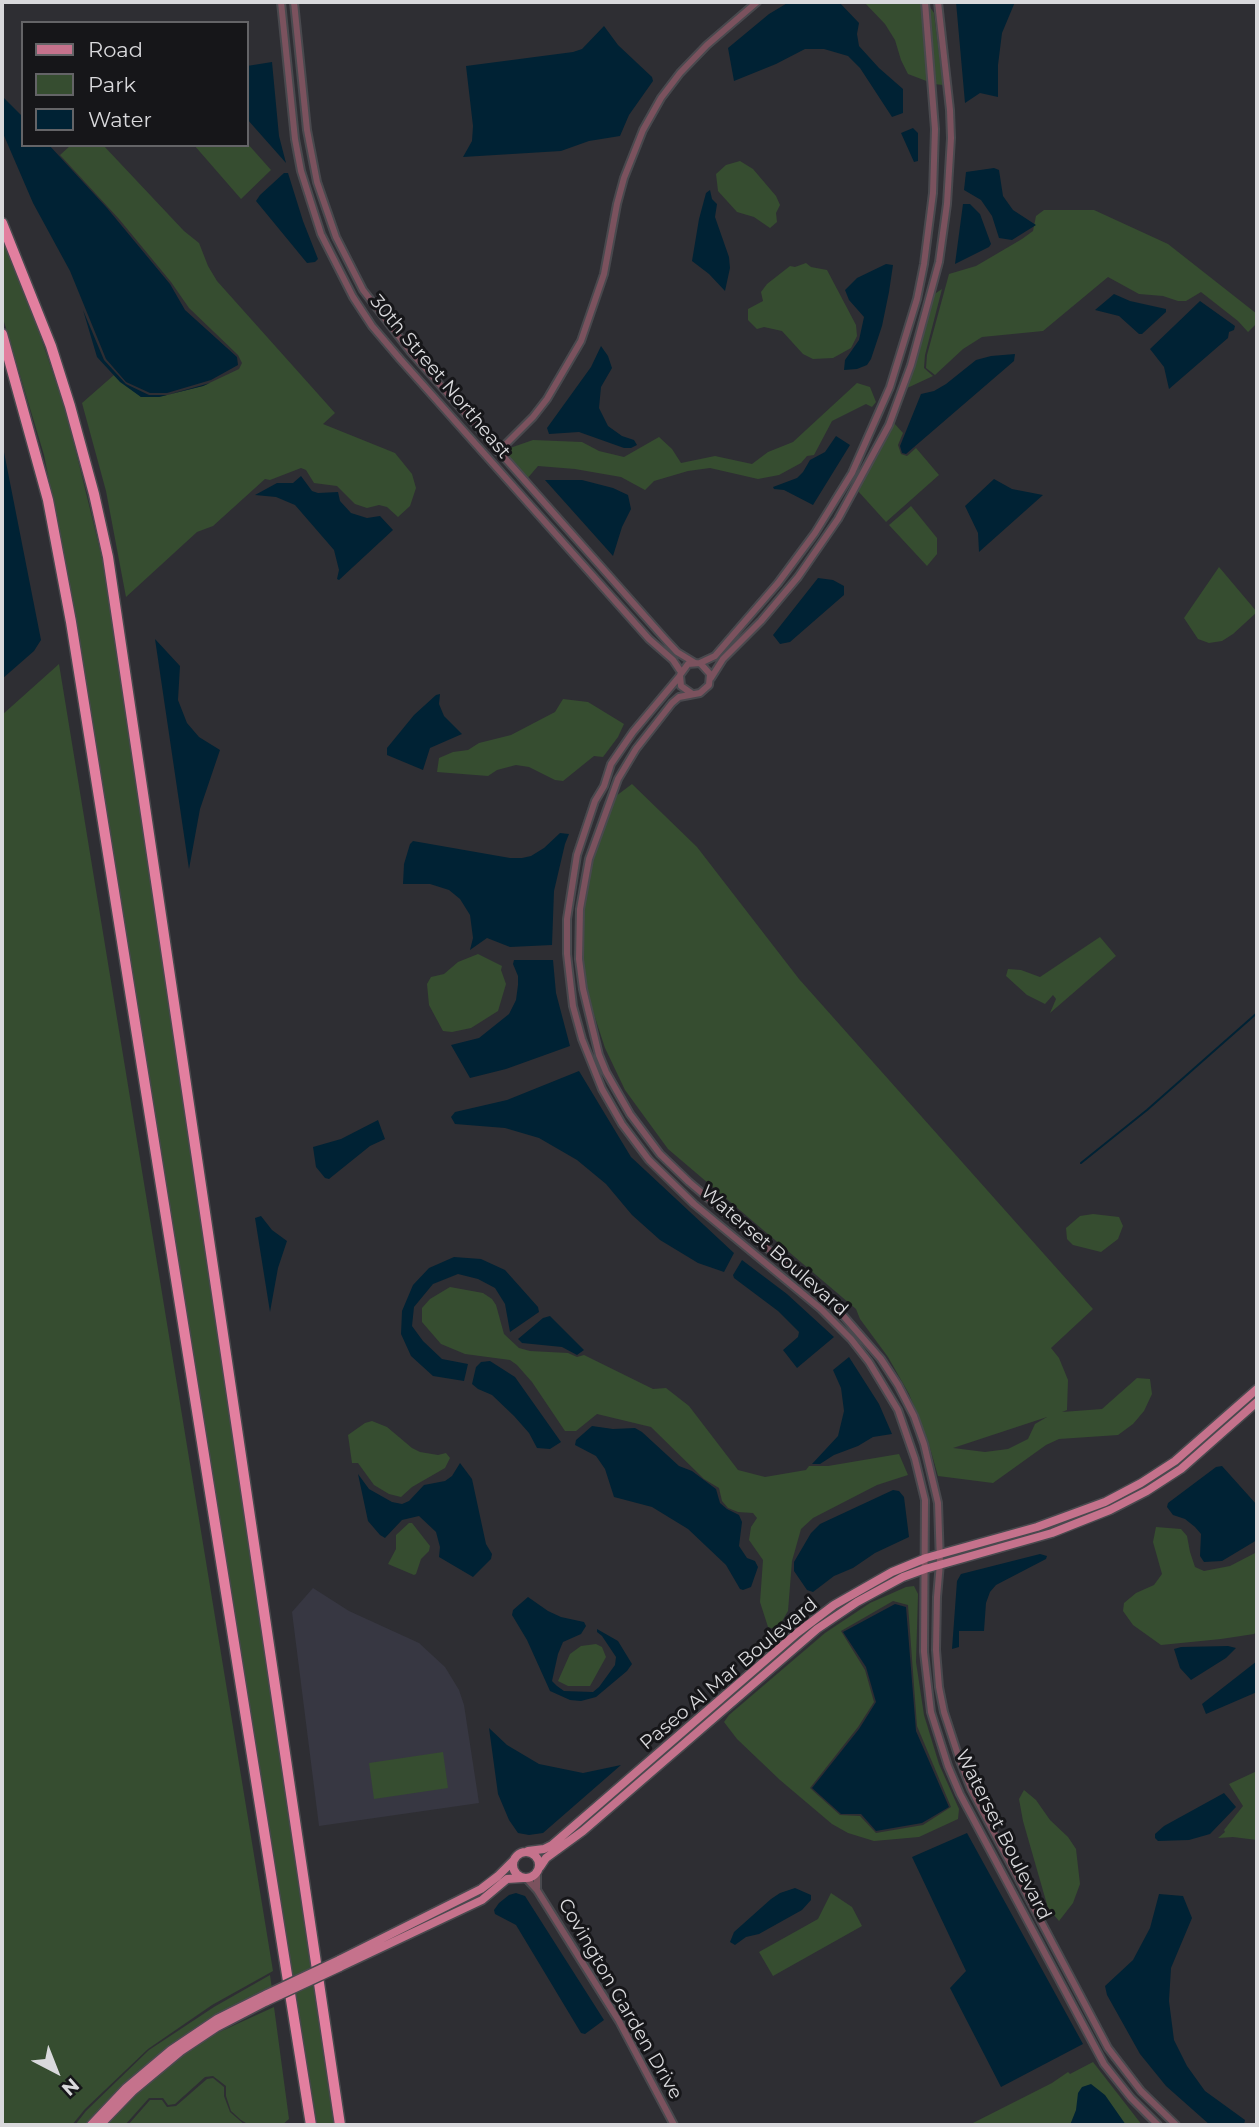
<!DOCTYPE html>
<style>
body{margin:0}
#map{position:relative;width:1259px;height:2127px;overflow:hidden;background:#2e2e33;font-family:Montserrat,sans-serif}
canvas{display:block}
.frame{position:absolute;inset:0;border:4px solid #d9d9dc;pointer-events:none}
.legend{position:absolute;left:21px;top:21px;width:228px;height:126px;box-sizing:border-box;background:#161619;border:2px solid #646467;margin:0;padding:9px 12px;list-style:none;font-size:21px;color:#d9d9dc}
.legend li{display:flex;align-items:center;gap:14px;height:35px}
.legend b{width:35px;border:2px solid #646467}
.north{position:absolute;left:21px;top:2036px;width:70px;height:70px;-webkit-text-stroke:5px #161619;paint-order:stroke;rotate:138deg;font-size:19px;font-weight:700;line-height:28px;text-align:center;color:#d9d9dc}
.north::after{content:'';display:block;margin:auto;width:24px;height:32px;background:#d9d9dc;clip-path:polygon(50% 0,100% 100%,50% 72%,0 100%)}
</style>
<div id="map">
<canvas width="1259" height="2127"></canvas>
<div class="frame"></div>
<ul class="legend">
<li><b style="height:9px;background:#c5728c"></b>Road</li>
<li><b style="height:19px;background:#364d30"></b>Park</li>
<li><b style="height:19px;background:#002234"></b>Water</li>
</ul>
<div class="north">N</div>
</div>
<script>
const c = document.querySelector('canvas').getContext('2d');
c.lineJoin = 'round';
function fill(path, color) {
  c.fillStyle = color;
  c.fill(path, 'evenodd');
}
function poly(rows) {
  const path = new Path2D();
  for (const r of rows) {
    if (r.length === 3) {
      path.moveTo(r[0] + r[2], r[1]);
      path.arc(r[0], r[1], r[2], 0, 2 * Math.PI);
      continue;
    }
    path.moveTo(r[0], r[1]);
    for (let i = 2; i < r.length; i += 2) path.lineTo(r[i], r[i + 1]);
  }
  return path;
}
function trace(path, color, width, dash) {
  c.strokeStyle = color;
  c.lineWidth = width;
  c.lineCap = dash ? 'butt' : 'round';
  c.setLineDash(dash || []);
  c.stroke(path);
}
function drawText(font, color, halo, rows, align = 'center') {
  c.font = font + ' Montserrat,sans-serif';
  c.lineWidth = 6;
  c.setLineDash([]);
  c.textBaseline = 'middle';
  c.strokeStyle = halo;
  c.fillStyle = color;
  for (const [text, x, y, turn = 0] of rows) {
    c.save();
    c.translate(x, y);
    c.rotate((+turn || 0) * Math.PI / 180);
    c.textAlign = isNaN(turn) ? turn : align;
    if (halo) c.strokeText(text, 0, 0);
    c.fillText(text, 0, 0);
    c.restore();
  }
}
const built = poly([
 [313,1588,349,1611,419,1643,445,1667,459,1690,464,1705,479,1803,319,1826,292,1612]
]);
const green = poly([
 [864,2,923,2,929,82,908,74,901,60,895,40,885,24],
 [928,4,934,13,943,85,934,84],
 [247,143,271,170,241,199,194,145,247,145],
 [71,145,103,145,184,231,199,243,208,266,217,281,335,413,323,424,395,453,412,474,416,488,410,506,398,517,387,507,379,505,367,508,355,504,337,486,314,483,306,470,301,468,270,480,265,479,213,526,197,532,126,597,106,491,82,403,114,375,141,397,159,397,203,386,239,369,242,363,238,355,189,308,171,282,119,219,60,155],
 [740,161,753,169,776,196,780,205,776,213,777,222,770,228,754,217,737,212,718,191,716,174,726,165],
 [1044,210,1094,210,1168,244,1257,314,1257,323,1248,332,1238,321,1201,292,1186,301,1178,301,1163,296,1139,294,1108,277,1043,331,982,337,963,349,935,375,926,368,927,355,949,274,976,266,1022,239,1033,231,1036,216],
 [2,236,28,300,66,411,103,562,334,2125,317,2125,74,607,44,455,2,315],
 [806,263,811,267,827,270,856,325,857,336,851,348,833,358,813,359,803,354,782,331,764,327,757,329,748,320,748,309,763,301,761,292,767,284,790,266,795,267],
 [942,289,925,355,924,368,933,376,905,389,933,295],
 [857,383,870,387,876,402,872,407,866,404,832,421,814,455,807,456,801,463,779,475,758,479,710,468,688,471,654,481,645,490,621,477,575,469,538,466,526,480,504,455,510,448,533,440,582,442,599,451,624,457,659,437,672,449,681,463,715,456,752,464,768,452,793,442],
 [893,422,903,433,898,445,901,454,907,456,916,448,939,475,886,522,858,491],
 [911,506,937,538,937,554,927,566,889,525],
 [1219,567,1257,612,1233,634,1222,641,1209,643,1198,639,1184,618],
 [59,664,273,1971,212,2005,148,2049,85,2109,72,2125,2,2125,2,715],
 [563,699,588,702,624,724,618,737,603,757,594,756,563,781,555,780,529,767,516,765,497,770,488,776,437,772,439,758,453,752,468,750,479,743,511,735,555,712],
 [632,784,697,847,799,979,1093,1309,1051,1348,1059,1358,1068,1380,1067,1410,1062,1412,1102,1409,1137,1378,1150,1379,1152,1394,1144,1411,1133,1424,1118,1435,1059,1439,1046,1445,993,1483,938,1476,928,1441,909,1394,888,1357,860,1319,856,1309,668,1149,625,1090,605,1048,581,975,581,902,593,844,608,802],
 [1047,1417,1035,1424,1028,1439,1008,1449,985,1452,953,1448],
 [1100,937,1116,956,1050,1013,1056,999,1053,995,1045,1004,1027,995,1006,976,1008,969,1021,970,1040,977],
 [478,954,502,966,501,970,506,984,498,1011,471,1028,452,1032,443,1031,429,1005,427,984,431,977,444,974,458,962],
 [1093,1214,1119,1217,1123,1226,1118,1239,1101,1252,1073,1245,1067,1239,1066,1228,1080,1216],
 [450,1287,483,1293,492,1299,496,1305,504,1334,519,1348,530,1351,568,1353,577,1357,584,1355,653,1389,666,1388,689,1406,738,1470,765,1477,806,1470,809,1466,828,1466,899,1454,908,1475,877,1485,813,1518,801,1529,792,1561,788,1611,777,1630,768,1627,760,1602,763,1560,749,1540,751,1527,757,1518,753,1513,738,1512,728,1508,722,1501,719,1488,704,1479,651,1427,597,1414,576,1431,565,1431,532,1382,517,1365,510,1360,465,1354,441,1344,422,1322,422,1308,430,1299],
 [372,1421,387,1427,412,1448,420,1452,438,1455,446,1453,450,1458,445,1468,412,1487,401,1497,389,1494,374,1485,358,1463,352,1463,348,1435,365,1423],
 [409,1523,412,1523,430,1546,429,1551,421,1559,416,1574,414,1575,388,1564,396,1549,396,1535],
 [1156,1527,1181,1529,1187,1536,1190,1552,1195,1567,1204,1571,1230,1566,1257,1552,1257,1631,1254,1634,1221,1639,1161,1645,1133,1625,1123,1611,1124,1603,1136,1593,1154,1585,1162,1574,1153,1542],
 [914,1586,918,1594,916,1662,924,1715,939,1764,959,1809,958,1819,919,1837,874,1841,848,1833,832,1824,780,1780,737,1739,724,1722,729,1715,825,1633,870,1603,906,1587],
 [893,1601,908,1605,917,1726,951,1807,923,1825,876,1833,860,1816,840,1815,810,1788,858,1727,874,1702,865,1670,841,1631],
 [596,1644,602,1647,606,1657,590,1686,568,1686,558,1681,570,1654,581,1646],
 [443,1752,448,1788,374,1799,369,1763],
 [1257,1771,1257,1840,1233,1837,1218,1838,1225,1832,1224,1830,1243,1806,1229,1784],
 [1024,1790,1036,1800,1050,1820,1068,1837,1076,1849,1080,1884,1073,1903,1059,1921,1048,1908,1023,1821,1019,1799],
 [831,1893,852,1907,862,1926,773,1976,759,1952,818,1919],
 [270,1975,272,1989,172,2045,134,2076,86,2125,75,2125,86,2111,149,2050,214,2007],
 [274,2007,289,2119,282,2125,249,2125,241,2120,231,2111,226,2096,226,2086,213,2076,205,2077,175,2104,168,2105,163,2098,149,2098,125,2125,102,2125,168,2065,204,2039],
 [1093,2062,1142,2125,969,2125,1052,2083,1068,2072,1070,2074],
 [213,2078,224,2087,224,2096,230,2112,245,2125,128,2125,150,2100,162,2100,167,2107,176,2106,207,2079]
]);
const water = poly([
 [789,2,839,2,859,23,857,34,859,46,879,68,903,89,903,113,892,117,860,68,848,56,824,49,805,49,776,64,734,81,728,48,769,14],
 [956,2,1015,2,1002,33,998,65,998,97,980,93,965,103],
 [604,26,618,45,652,77,653,81,629,115,620,136,589,141,561,151,463,157,472,141,473,126,466,66,573,52,582,49],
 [272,62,279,136,286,163,247,119,247,66],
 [2,96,23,117,23,145,49,145,107,208,170,284,185,310,237,357,238,365,211,380,167,393,150,393,126,382,106,359,70,271,33,203,2,131],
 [913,128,918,133,918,161,914,162,901,133],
 [994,168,999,170,1003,196,1013,210,1036,225,1012,240,999,238,992,216,981,200,964,190,966,172],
 [284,173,288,173,303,221,318,259,315,262,307,263,256,201,260,195],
 [710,190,712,199,717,204,715,217,729,257,730,268,725,291,709,274,692,261,699,219,706,193],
 [963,204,970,204,980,214,991,244,989,247,955,264],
 [886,264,893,265,889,292,882,326,871,359,867,365,857,369,844,370,845,360,859,340,864,317,849,300,845,290,857,278],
 [1114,294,1130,301,1166,309,1166,312,1142,334,1139,334,1119,316,1095,310],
 [1200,301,1235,326,1234,330,1229,332,1228,338,1169,389,1164,367,1150,349],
 [83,310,104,360,126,384,149,395,167,395,210,383,203,386,159,397,141,397,120,382,97,357],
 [601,346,608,356,612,368,601,387,599,408,608,426,622,436,634,440,637,445,631,448,624,448,579,432,549,434,547,428,591,367],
 [1015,354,1014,361,906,454,902,453,900,446,921,394,934,391,946,384,976,360,991,356],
 [836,436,850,445,813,505,784,490,774,489,773,487,797,478,803,472,810,460,825,452],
 [2,442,41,640,34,651,2,679],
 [301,476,312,491,318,493,338,492,340,501,351,513,367,518,380,516,393,530,339,580,337,579,339,570,334,550,295,505,276,497,255,495,277,483,293,483],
 [994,479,1012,489,1043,495,979,552,978,533,965,506],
 [545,480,582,480,613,488,628,495,631,509,622,527,613,556],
 [818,578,833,580,844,586,844,595,790,642,780,644,773,635],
 [155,639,180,666,178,700,187,723,199,737,220,750,200,809,189,869],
 [440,694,439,704,444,716,462,734,430,748,423,770,387,755,387,748,414,715,436,695],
 [560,833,569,834,565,844,554,891,552,945,510,947,487,938,470,950,473,938,470,915,460,899,449,890,430,884,403,884,404,864,410,844,413,841,510,858,522,858,531,856,544,848],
 [514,960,553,960,556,993,570,1046,506,1069,470,1078,451,1045,479,1038,509,1014,516,1000,518,985,518,976,513,964],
 [579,1071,631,1157,734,1253,724,1272,698,1263,660,1240,632,1215,606,1184,577,1160,539,1138,505,1128,455,1124,451,1117,455,1112,507,1100],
 [378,1120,385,1139,370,1146,329,1179,325,1178,316,1167,313,1147,341,1139],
 [261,1216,272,1230,287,1241,278,1268,270,1312,255,1218],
 [454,1257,481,1259,505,1270,538,1307,539,1312,510,1332,505,1304,495,1288,478,1279,458,1274,433,1284,414,1307,412,1326,423,1341,442,1359,468,1364,464,1381,433,1376,411,1356,401,1334,402,1311,413,1285,429,1268],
 [742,1260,787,1294,834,1337,797,1368,783,1350,798,1337,799,1332,778,1311,734,1278,733,1275],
 [550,1316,584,1350,577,1355,562,1347,522,1343,518,1339,543,1318],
 [849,1357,879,1404,892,1434,873,1437,858,1446,834,1455,820,1464,812,1464,838,1436,844,1411,841,1388,833,1370],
 [490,1361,515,1377,561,1442,550,1449,537,1448,529,1433,514,1416,492,1395,478,1389,472,1384,476,1367,481,1362],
 [592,1426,613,1429,635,1428,642,1432,679,1466,692,1471,716,1489,720,1503,727,1509,739,1515,742,1522,739,1546,747,1558,755,1561,758,1567,751,1587,743,1590,740,1589,726,1565,688,1529,652,1507,614,1497,605,1469,596,1456,575,1445,576,1440],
 [460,1463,472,1479,486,1544,492,1554,491,1559,473,1577,439,1557,440,1547,436,1532,419,1516,402,1520,385,1538,380,1535,368,1521,358,1474,369,1489,392,1502,402,1504,409,1501,424,1485,445,1481,452,1476],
 [1222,1466,1257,1505,1257,1540,1222,1561,1204,1562,1200,1556,1201,1534,1195,1527,1185,1519,1173,1515,1167,1507,1168,1503,1216,1467],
 [893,1490,899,1491,904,1497,909,1537,875,1553,853,1568,834,1576,813,1592,807,1590,794,1571,794,1562,811,1533,820,1524],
 [1040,1554,1047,1556,1046,1559,996,1585,990,1592,986,1603,984,1631,959,1631,959,1647,952,1649,957,1581,961,1574],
 [528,1597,548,1611,561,1617,584,1622,586,1626,581,1634,563,1642,558,1654,552,1681,557,1686,564,1691,593,1692,599,1687,615,1665,616,1657,602,1636,597,1632,597,1629,618,1641,632,1664,627,1671,596,1697,581,1701,570,1700,550,1691,527,1640,512,1615,513,1610],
 [895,1604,906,1607,916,1731,949,1807,922,1823,876,1831,861,1814,841,1814,812,1788,859,1729,876,1702,866,1667,843,1632],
 [1228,1646,1236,1648,1226,1658,1191,1680,1180,1668,1174,1649,1181,1647],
 [1257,1661,1257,1692,1206,1714,1202,1704],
 [489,1728,507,1745,539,1764,583,1773,621,1765,543,1833,529,1835,518,1833,509,1820,498,1794],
 [1224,1793,1236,1807,1210,1834,1189,1840,1158,1841,1155,1838,1155,1834,1164,1826],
 [967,1833,1083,2044,1001,2087,950,1988,966,1971,912,1857],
 [795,1888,811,1895,811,1900,802,1910,759,1934,746,1937,735,1945,730,1942,734,1932,771,1899,780,1893],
 [516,1893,525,1896,604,2020,585,2034,581,2033,516,1925,495,1914,494,1910,499,1903,509,1895],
 [1159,1894,1183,1896,1192,1918,1171,1968,1169,2001,1174,2040,1187,2066,1205,2091,1245,2120,1244,2125,1210,2125,1166,2086,1140,2054,1107,1995,1105,1986,1133,1960,1150,1928],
 [1091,2084,1105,2095,1126,2125,1070,2125,1076,2110,1078,2093,1082,2087]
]);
const stream = poly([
 [1081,1163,1147,1110,1257,1013]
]);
const minor = poly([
 [281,2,295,139,301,171,321,234,353,297,372,326,400,359,617,603,649,639,673,660,681,672],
 [294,2,307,130,317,182,336,237,363,290,410,351,665,639,677,652,695,663],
 [498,452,533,417,547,399,581,341,604,274,617,204,624,178,643,130,661,98,680,73,707,45,757,2],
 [700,663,715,656,778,583,815,533,852,473,890,387,917,299,924,264,933,193,935,129,925,2],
 [679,677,633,732,611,764,604,786,595,801,577,855,567,919,567,954,573,1006,582,1039,602,1089,622,1124,649,1160,694,1204,821,1309,851,1339,869,1362,898,1410,915,1459,925,1500,924,1652,931,1712,948,1766,960,1794,1104,2064,1131,2098,1158,2125],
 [711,678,723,659,761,621,798,577,838,519,889,425,911,365,939,262,947,204,951,138,950,110,938,2],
 [691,693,681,686,680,675,688,664,700,663,710,674,709,685,700,693,679,697,672,703,636,749,618,779,589,859,580,909,579,959,583,989,599,1055,606,1072,630,1114,660,1154,689,1182,833,1304,881,1359,898,1385,914,1416,924,1444,938,1503,940,1563,937,1597,936,1650,939,1687,944,1712,960,1761,971,1789,1108,2048,1141,2091,1176,2125],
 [526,1878,537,1890,619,2021,674,2125],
 [537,1888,537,1873]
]);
const major = poly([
 [528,1851,544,1849,552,1845,797,1633,834,1605,892,1572,926,1558,1037,1527,1105,1502,1141,1483,1175,1461,1257,1389],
 [526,1865,13],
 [540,1867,546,1858,583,1831,817,1629,857,1602,903,1577,925,1569,1052,1533,1110,1510,1147,1491,1181,1469,1257,1402],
 [339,1960,481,1889,498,1876,514,1860],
 [340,1967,482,1900,507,1879,523,1878],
 [91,2125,126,2088,171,2050,217,2019,267,1994],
 [100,2125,133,2091,181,2051,217,2027,267,2001]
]);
const highway = poly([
 [2,223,51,346,70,406,94,494,108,557,340,2125],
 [2,334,48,500,71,622,311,2125]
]);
const majorBridge = poly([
 [267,1994,339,1960],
 [267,2001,340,1967]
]);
const streetNames = [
 ["30th Street Northeast",440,377,50],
 ["Waterset Boulevard",774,1251,41],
 ["Paseo Al Mar Boulevard",729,1674,-40],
 ["Waterset Boulevard",1003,1835,63],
 ["Covington Garden Drive",620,1999,60]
];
fill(built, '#373742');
fill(green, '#364d30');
fill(water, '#002234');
trace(stream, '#002234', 2);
trace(minor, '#49494e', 10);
trace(major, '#49494e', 11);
trace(highway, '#49494e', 13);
trace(minor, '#7b525e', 6);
trace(major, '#c5728c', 8);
trace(highway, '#e27f9f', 10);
trace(majorBridge, '#49494e', 11, []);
trace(majorBridge, '#c5728c', 8);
drawText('19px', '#d9d9dc', '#161619', streetNames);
</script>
